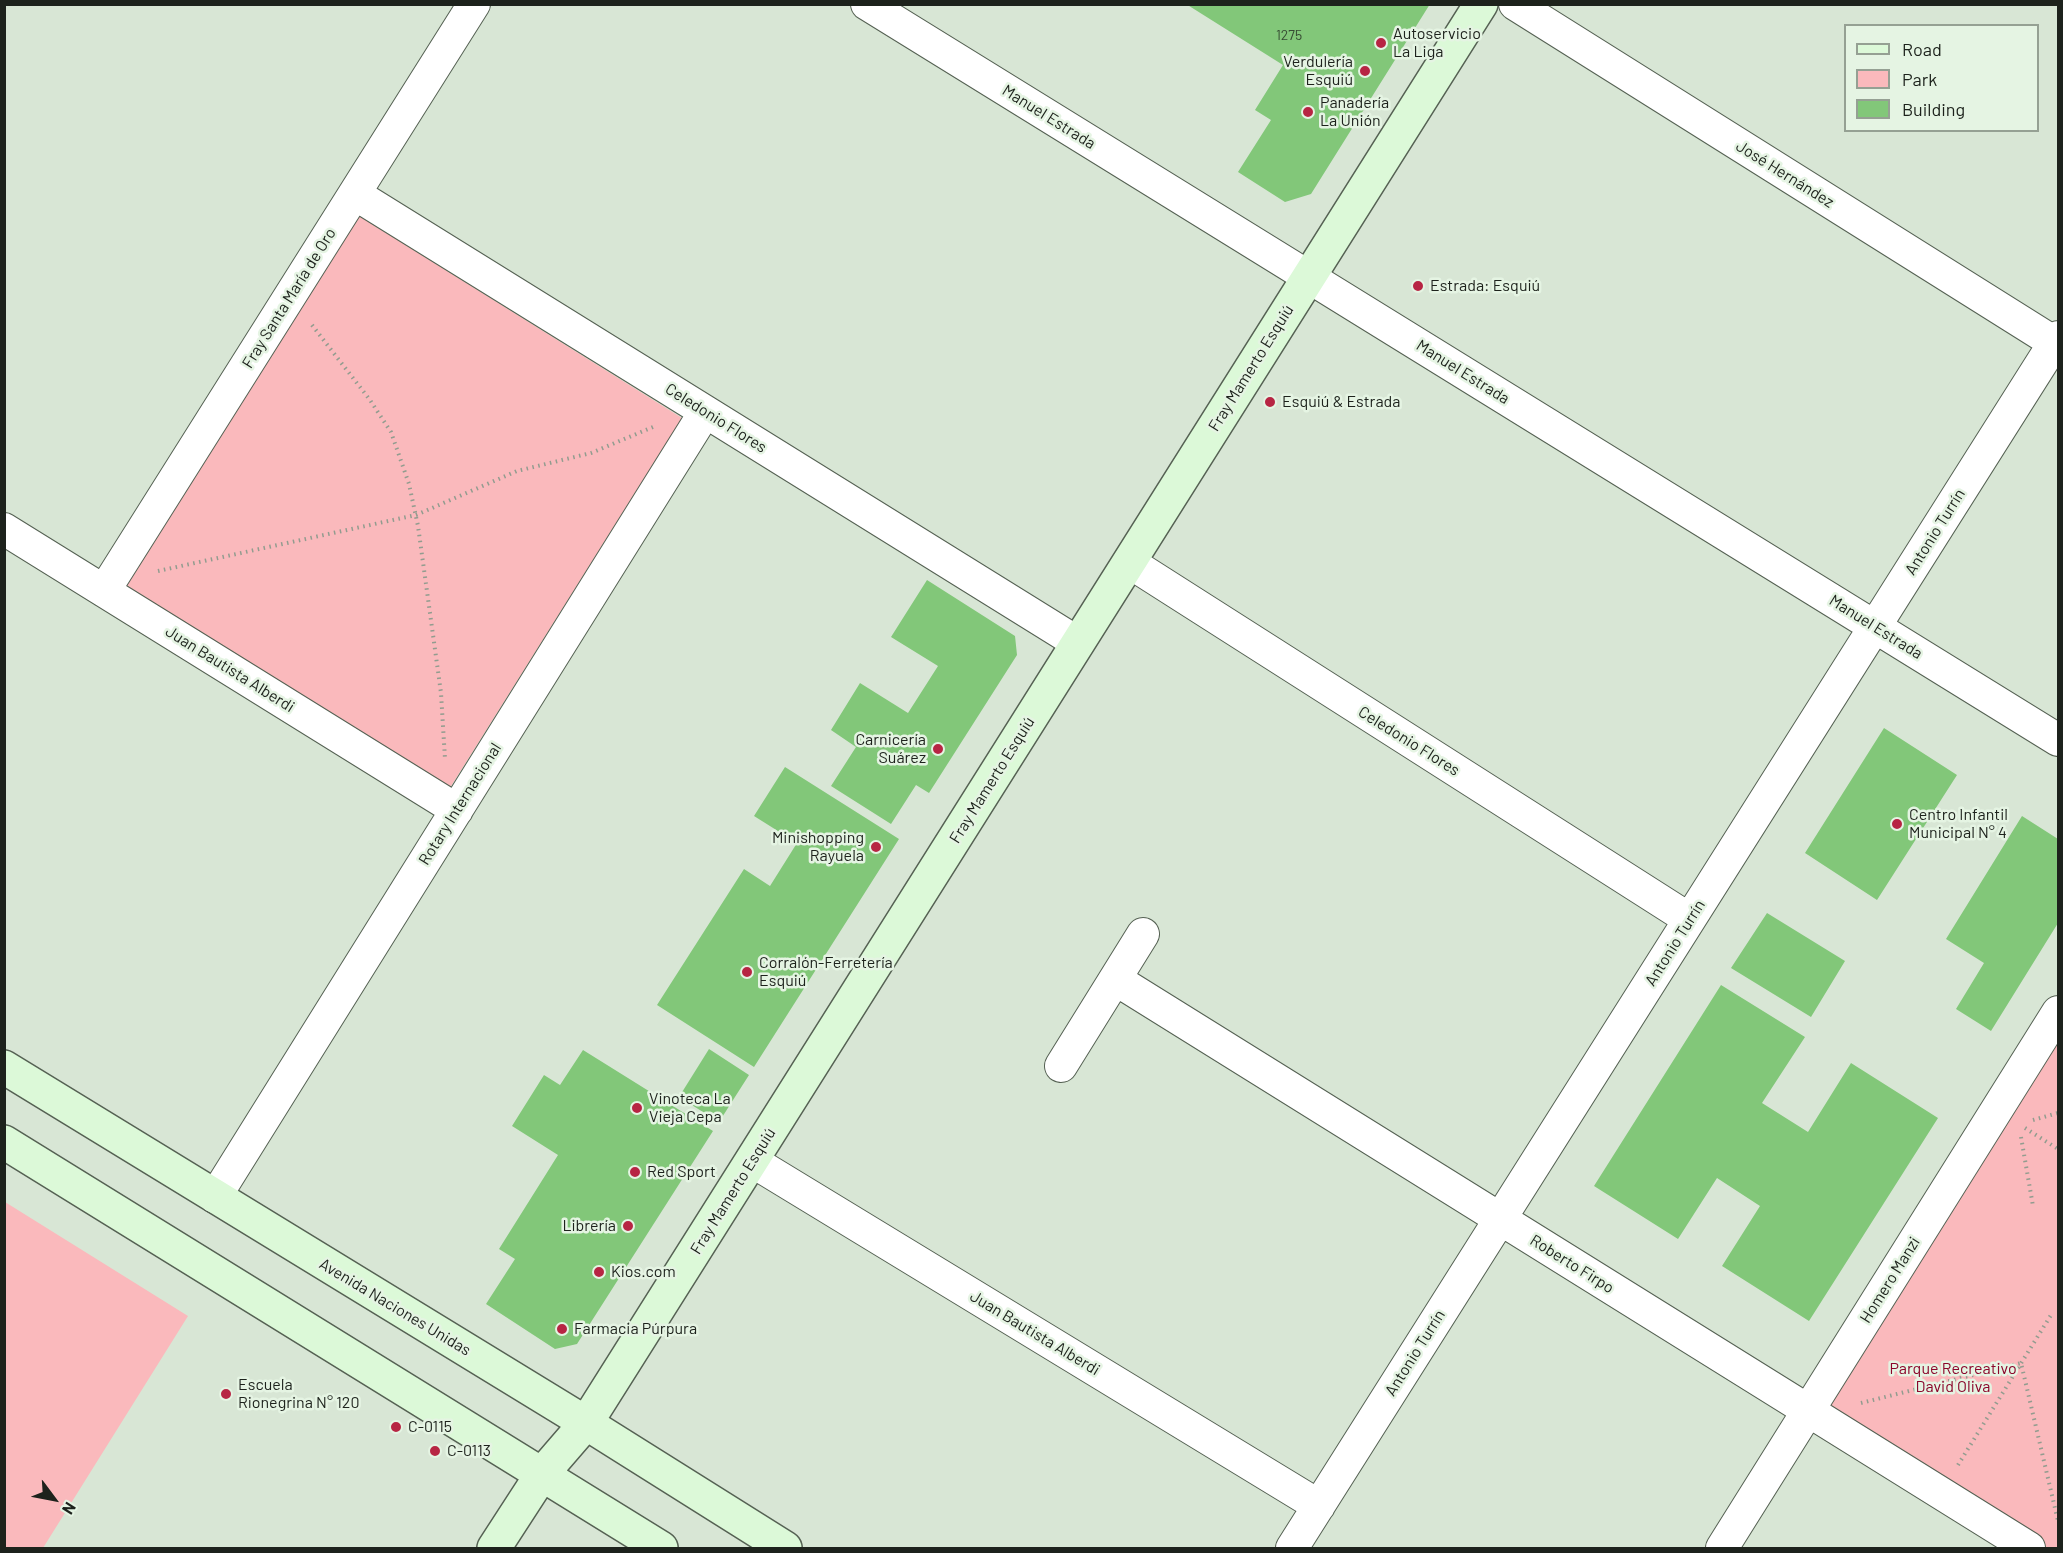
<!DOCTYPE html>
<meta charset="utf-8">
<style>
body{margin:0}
#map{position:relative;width:2063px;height:1553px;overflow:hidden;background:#d8e6d5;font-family:Barlow,sans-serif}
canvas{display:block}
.frame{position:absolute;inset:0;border:6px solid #1d221c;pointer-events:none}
.legend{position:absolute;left:1844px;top:24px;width:195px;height:108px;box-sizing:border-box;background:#e5f4e3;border:2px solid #95a093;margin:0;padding:8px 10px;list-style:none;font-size:18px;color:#1d221c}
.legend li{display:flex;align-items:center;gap:12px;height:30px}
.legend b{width:30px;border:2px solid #95a093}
.north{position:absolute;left:24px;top:1469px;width:60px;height:60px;-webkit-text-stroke:4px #e5f4e3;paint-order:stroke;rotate:122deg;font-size:16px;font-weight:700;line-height:24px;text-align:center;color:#1d221c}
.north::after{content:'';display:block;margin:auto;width:21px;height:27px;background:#1d221c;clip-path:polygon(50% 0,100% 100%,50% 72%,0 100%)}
</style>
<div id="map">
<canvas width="2063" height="1553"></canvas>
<div class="frame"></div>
<ul class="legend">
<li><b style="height:8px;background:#dcf9d8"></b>Road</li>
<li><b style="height:16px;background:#fab9bc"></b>Park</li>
<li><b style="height:16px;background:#82c779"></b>Building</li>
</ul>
<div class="north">N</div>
</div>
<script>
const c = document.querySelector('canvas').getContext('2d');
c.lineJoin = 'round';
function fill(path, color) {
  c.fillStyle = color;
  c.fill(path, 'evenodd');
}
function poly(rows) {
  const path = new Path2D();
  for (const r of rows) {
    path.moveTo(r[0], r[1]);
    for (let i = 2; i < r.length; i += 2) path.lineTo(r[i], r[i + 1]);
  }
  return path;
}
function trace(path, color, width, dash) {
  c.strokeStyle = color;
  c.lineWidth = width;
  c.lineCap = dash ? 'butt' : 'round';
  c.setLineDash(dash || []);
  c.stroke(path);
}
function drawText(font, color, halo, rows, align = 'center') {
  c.font = font + ' Barlow,sans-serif';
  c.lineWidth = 5;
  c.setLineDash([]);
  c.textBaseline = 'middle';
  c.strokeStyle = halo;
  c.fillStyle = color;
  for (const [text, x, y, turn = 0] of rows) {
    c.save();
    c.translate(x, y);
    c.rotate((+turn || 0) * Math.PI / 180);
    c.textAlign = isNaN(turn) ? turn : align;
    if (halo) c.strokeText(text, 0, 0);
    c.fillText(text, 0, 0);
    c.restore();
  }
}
const green = poly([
 [348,209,682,418,448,791,114,582],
 [2058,1012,2058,1548,2029,1548,1808,1411],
 [5,1202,188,1316,43,1548,5,1548]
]);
const building = poly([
 [1186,4,1430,4,1311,194,1285,202,1238,172,1271,120,1255,110,1283,65],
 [927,580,1015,636,1017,655,929,793,916,785,891,824,831,786,856,747,831,730,860,683,908,713,938,666,891,637],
 [1884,728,1957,775,1877,900,1805,853],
 [785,767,899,839,754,1067,657,1005,744,869,770,886,797,843,754,816],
 [2022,816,2058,839,2058,923,1991,1031,1956,1009,1984,963,1946,939],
 [1767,913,1845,961,1811,1017,1731,968],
 [1721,985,1805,1037,1762,1103,1808,1132,1851,1063,1938,1118,1809,1321,1722,1266,1760,1206,1717,1178,1678,1239,1594,1186],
 [709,1049,749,1075,719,1122,679,1097],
 [583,1050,713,1131,577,1344,555,1349,486,1304,515,1259,499,1249,558,1155,512,1126,544,1075,560,1085]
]);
const path = poly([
 [312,325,370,400,391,432,409,484,418,526,441,693,445,759],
 [158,571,416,515,517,471,591,453,653,427],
 [2033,1120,2058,1113],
 [2025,1128,2058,1149],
 [2021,1137,2033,1206],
 [1861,1403,2021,1363,2058,1521],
 [1958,1465,2051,1315]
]);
const street = poly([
 [867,4,2058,740],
 [1515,4,2055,343],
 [355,194,1078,643],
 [4,529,457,810],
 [1129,562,1689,919],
 [104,591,474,4],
 [1115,979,2029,1548],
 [1061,1066,1143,934],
 [752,1161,1319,1506],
 [215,1197,705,412],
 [1292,1548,2058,337],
 [1722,1548,2058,1012]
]);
const secondary = poly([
 [4,1067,586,1423,785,1548],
 [4,1142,661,1548],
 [494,1548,542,1474,586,1423,1481,4]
]);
const markers = [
 [1381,43,6,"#b72543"],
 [1365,71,6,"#b72543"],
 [1308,112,6,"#b72543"],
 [1418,286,6,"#b72543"],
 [1270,402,6,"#b72543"],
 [938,749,6,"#b72543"],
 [1897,824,6,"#b72543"],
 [876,847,6,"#b72543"],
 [747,972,6,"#b72543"],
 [637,1108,6,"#b72543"],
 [635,1172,6,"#b72543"],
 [628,1226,6,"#b72543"],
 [599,1272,6,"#b72543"],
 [562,1329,6,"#b72543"],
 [226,1394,6,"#b72543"],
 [396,1427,6,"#b72543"],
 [435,1451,6,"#b72543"]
];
const numberNames = [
 ["1275",1289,35]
];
const poiNames = [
 ["Autoservicio",1393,34],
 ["La Liga",1393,52],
 ["Verdulería",1353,62,"right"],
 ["Esquiú",1353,80,"right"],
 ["Panadería",1320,103],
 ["La Unión",1320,121],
 ["Estrada: Esquiú",1430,286],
 ["Esquiú & Estrada",1282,402],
 ["Carnicería",926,740,"right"],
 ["Suárez",926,758,"right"],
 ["Centro Infantil",1909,815],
 ["Municipal N° 4",1909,833],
 ["Minishopping",864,838,"right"],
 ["Rayuela",864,856,"right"],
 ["Corralón-Ferretería",759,963],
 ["Esquiú",759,981],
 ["Vinoteca La",649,1099],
 ["Vieja Cepa",649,1117],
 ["Red Sport",647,1172],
 ["Librería",616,1226,"right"],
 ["Kios.com",611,1272],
 ["Farmacia Púrpura",574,1329],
 ["Escuela",238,1385],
 ["Rionegrina N° 120",238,1403],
 ["C-0115",408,1427],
 ["C-0113",447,1451]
];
const streetNames = [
 ["Manuel Estrada",1049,117,32],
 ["José Hernández",1785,174,32],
 ["Fray Santa María de Oro",289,298,-58],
 ["Fray Mamerto Esquiú",1251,368,-58],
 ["Manuel Estrada",1463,372,32],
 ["Celedonio Flores",716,418,32],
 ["Antonio Turrín",1935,532,-58],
 ["Manuel Estrada",1876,627,32],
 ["Juan Bautista Alberdi",230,669,32],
 ["Celedonio Flores",1409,741,32],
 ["Fray Mamerto Esquiú",992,780,-58],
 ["Rotary Internacional",460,804,-58],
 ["Antonio Turrín",1675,943,-58],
 ["Fray Mamerto Esquiú",733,1191,-58],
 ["Roberto Firpo",1572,1264,32],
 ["Homero Manzi",1890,1280,-58],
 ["Avenida Naciones Unidas",395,1307,31],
 ["Juan Bautista Alberdi",1035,1333,31],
 ["Antonio Turrín",1415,1353,-58]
];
const parkNames = [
 ["Parque Recreativo",1953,1369],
 ["David Oliva",1953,1387]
];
fill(green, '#fab9bc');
fill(building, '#82c779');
trace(street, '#556153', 34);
trace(secondary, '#556153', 36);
trace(path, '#929c8f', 4, [1.5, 4.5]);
trace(street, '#fff', 32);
trace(secondary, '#dcf9d8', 33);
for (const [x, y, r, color] of markers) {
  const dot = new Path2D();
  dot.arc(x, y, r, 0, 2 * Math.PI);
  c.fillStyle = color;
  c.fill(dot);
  trace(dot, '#e5f4e3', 2);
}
drawText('14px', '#364b33', null, numberNames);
drawText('16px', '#1d221c', '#e5f4e3', poiNames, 'left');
drawText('16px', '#1d221c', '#e5f4e3', streetNames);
drawText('16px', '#8b062b', '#e5f4e3', parkNames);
</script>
